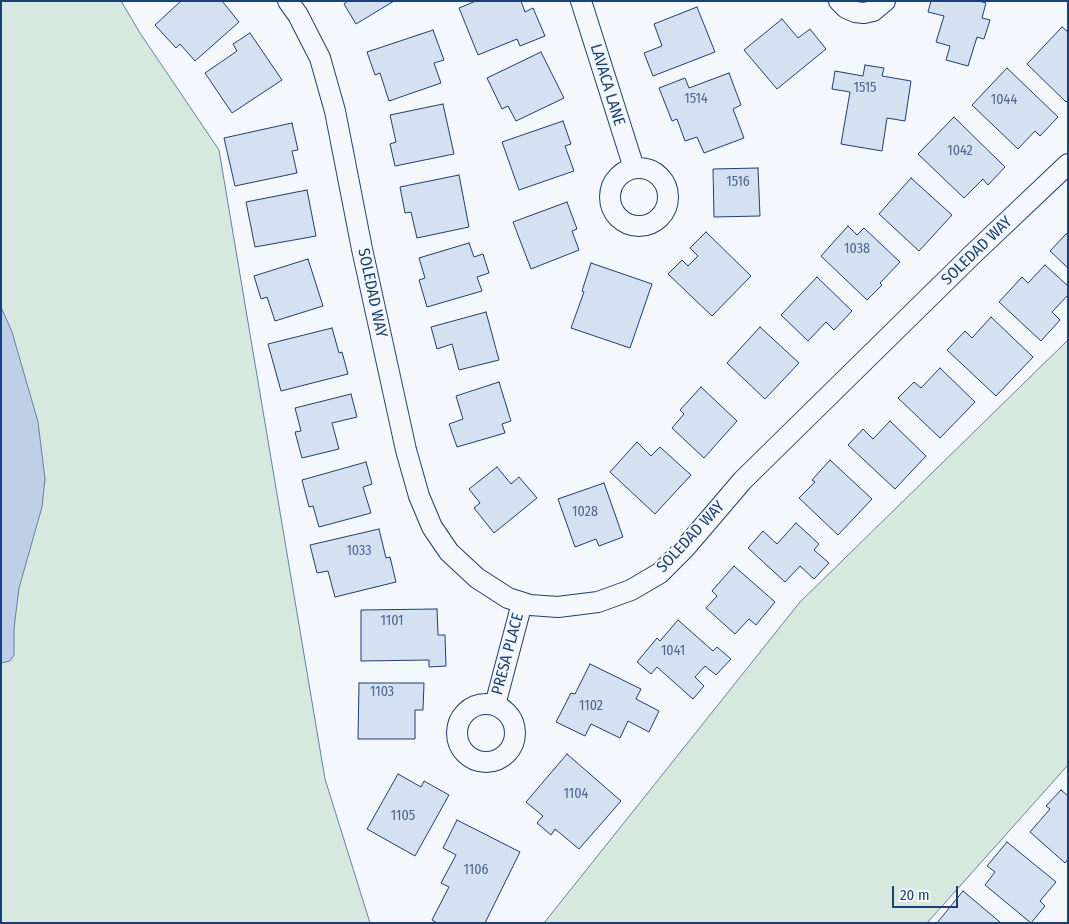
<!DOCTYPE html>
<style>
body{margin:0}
#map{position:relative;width:1069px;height:924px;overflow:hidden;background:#f4f7fb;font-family:"Fira Sans Condensed",sans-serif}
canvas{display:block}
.frame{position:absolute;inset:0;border:2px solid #1d3f73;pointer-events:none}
.scale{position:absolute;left:892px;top:886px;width:66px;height:22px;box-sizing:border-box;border:2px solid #1d3f73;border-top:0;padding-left:6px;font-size:15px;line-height:18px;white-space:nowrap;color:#1d3f73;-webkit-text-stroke:4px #f4f7fb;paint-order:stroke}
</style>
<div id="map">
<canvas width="1069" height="924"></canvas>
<div class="frame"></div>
<div class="scale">20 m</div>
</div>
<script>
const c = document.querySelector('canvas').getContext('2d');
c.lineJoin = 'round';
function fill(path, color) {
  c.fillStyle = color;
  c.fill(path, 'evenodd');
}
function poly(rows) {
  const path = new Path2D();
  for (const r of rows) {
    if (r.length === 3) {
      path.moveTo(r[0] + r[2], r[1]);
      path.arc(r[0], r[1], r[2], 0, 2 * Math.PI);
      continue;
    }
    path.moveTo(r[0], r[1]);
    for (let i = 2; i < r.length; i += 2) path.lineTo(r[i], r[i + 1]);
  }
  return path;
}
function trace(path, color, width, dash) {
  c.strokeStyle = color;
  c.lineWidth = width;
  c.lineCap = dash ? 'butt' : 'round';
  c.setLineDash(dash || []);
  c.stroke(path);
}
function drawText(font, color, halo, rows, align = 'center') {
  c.font = font + ' "Fira Sans Condensed",sans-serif';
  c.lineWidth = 4;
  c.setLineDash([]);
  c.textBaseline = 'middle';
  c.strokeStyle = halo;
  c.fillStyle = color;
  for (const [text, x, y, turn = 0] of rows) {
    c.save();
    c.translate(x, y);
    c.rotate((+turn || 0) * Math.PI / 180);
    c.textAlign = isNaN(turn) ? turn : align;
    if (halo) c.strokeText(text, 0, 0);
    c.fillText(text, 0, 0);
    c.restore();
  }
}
const green = poly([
 [1,1,121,1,140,33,219,150,325,779,370,923,1,923,1,1],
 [1068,340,1068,765,927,923,544,923,800,602,1068,340]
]);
const water = poly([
 [1,307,12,332,38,422,45,479,42,507,19,588,14,628,14,655,10,661,1,663,1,307]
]);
const building = poly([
 [181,1,222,1,239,22,195,61,180,44,176,48,155,25,181,1],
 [348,1,394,1,356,24,344,4,348,1],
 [476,1,521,1,525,12,533,8,545,36,520,46,517,39,478,55,459,8,476,1],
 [931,1,979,1,986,3,982,18,990,20,984,39,977,37,968,66,946,60,950,46,936,42,944,16,928,12,931,1],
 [697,7,715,52,653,76,644,53,662,46,654,24,697,7],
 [782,19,798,38,810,29,826,49,777,89,744,50,782,19],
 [1062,27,1068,32,1068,100,1066,102,1027,64,1062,27],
 [433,30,444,60,434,63,441,83,389,101,380,73,375,75,367,52,433,30],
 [250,33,282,80,232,113,205,73,237,51,233,44,250,33],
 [541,52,564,98,516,121,508,106,502,109,487,78,541,52],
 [865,65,884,68,882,76,911,81,905,121,887,118,882,151,841,144,850,92,832,89,835,71,863,76,865,65],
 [1007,68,1058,117,1040,136,1035,131,1018,149,972,105,1007,68],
 [729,73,741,105,733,109,744,138,704,153,697,137,685,141,677,119,672,121,659,88,685,78,689,88,729,73],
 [443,104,454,154,395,166,390,144,396,142,390,115,443,104],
 [954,117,1005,167,988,185,983,179,964,198,918,154,954,117],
 [563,121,571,144,565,146,574,171,519,190,502,142,563,121],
 [292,123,298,150,292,151,297,173,235,186,224,138,292,123],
 [758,168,760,216,714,217,713,169,758,168],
 [459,175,469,227,417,238,411,212,405,213,400,187,459,175],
 [911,178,952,215,919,251,879,214,911,178],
 [307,190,316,236,255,247,246,202,307,190],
 [567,202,577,229,572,231,579,250,531,269,513,222,567,202],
 [848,226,857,235,864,228,900,262,880,283,882,285,867,300,821,256,848,226],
 [706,232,751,276,712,316,668,274,682,260,688,266,698,256,690,248,706,232],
 [1066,234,1068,235,1068,268,1050,251,1066,234],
 [469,243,474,257,483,254,489,273,477,277,482,291,427,307,419,280,425,278,419,258,469,243],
 [308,259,323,306,275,321,267,297,261,299,254,276,308,259],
 [591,263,652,284,630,348,571,328,584,292,582,291,591,263],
 [1045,265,1068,286,1068,295,1052,312,1060,320,1041,341,999,302,1022,277,1028,283,1045,265],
 [817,277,852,311,834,330,826,322,808,341,781,315,817,277],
 [486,312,499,360,459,370,452,344,437,349,431,327,486,312],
 [991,317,1033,357,996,396,947,350,965,331,972,338,991,317],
 [760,327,799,363,765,399,727,363,760,327],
 [332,328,339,353,342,352,348,374,281,391,268,344,332,328],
 [940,368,975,402,940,438,898,398,914,382,921,388,940,368],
 [499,382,511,421,502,424,505,433,457,447,449,424,463,419,456,396,499,382],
 [701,387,737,421,704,458,672,428,684,414,680,410,701,387],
 [351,394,357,417,332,423,339,449,302,458,295,432,301,431,295,408,351,394],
 [890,421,926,456,895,489,848,445,863,429,873,439,890,421],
 [637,442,651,456,660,447,691,475,655,514,610,472,637,442],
 [830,460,872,499,838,535,799,498,815,482,812,480,830,460],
 [366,462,372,484,363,487,371,513,319,527,313,506,309,507,302,480,366,462],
 [497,467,511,484,519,477,537,498,494,533,474,508,480,503,469,489,497,467],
 [604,483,623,537,599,546,596,539,575,547,558,499,604,483],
 [796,523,819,544,814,550,829,563,814,579,800,566,785,582,748,548,763,531,777,544,796,523],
 [379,529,386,558,390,557,396,582,335,597,328,571,317,573,310,545,379,529],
 [734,566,775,602,756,625,749,619,735,634,706,608,717,596,712,591,734,566],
 [437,609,438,635,445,635,446,666,429,667,429,660,361,661,361,610,437,609],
 [678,620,713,651,717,647,731,659,716,675,705,666,695,677,704,686,693,699,657,667,651,674,637,662,657,638,660,641,678,620],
 [590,664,641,689,636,699,659,711,649,732,628,721,620,738,591,724,585,736,556,722,571,693,575,694,590,664],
 [359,683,424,683,423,710,415,710,415,739,358,739,359,683],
 [567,754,621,801,579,849,555,829,551,835,537,823,543,816,526,802,567,754],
 [398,774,421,787,424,781,449,795,415,856,367,829,398,774],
 [1061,790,1068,796,1068,859,1065,863,1030,832,1050,809,1046,806,1061,790],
 [457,820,520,852,485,923,437,923,432,920,449,887,441,883,456,855,443,848,457,820],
 [1007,842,1056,882,1040,901,1045,906,1031,923,985,885,995,872,987,866,1007,842],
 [963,891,1001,923,937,923,963,891]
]);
const minor = poly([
 [288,1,298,15,320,58,335,111,362,249,406,450,419,496,432,527,449,552,477,578,508,598,530,605,558,607,598,602,631,590,660,573,684,549,743,480,972,255,1068,164],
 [581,1,634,168],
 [839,1,846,8,855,12,864,13,873,11,885,1],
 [639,197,29],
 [486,733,29],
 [495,705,522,603]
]);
const numberNames = [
 ["1515",865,88],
 ["1514",696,99],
 ["1044",1004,100],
 ["1042",960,151],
 ["1516",738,182],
 ["1038",857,249],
 ["1028",585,512],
 ["1033",359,551],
 ["1101",392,621],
 ["1041",673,651],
 ["1103",382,692],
 ["1102",591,706],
 ["1104",576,794],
 ["1105",403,816],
 ["1106",476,870]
];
const streetNames = [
 ["LAVACA LANE",607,85,73],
 ["SOLEDAD WAY",977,251,-44],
 ["SOLEDAD WAY",372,293,78],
 ["SOLEDAD WAY",691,537,-47],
 ["PRESA PLACE",508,654,-75]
];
fill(green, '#d7e8df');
trace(green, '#687fa3', 1);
fill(water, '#bed0e5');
trace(water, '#687fa3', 1);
fill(building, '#d5e0f0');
trace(building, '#1d3f73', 1);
trace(minor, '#1d3f73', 22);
trace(minor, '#f4f7fb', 20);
drawText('14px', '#4b6792', null, numberNames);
drawText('16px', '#1d3f73', '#f4f7fb', streetNames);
</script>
